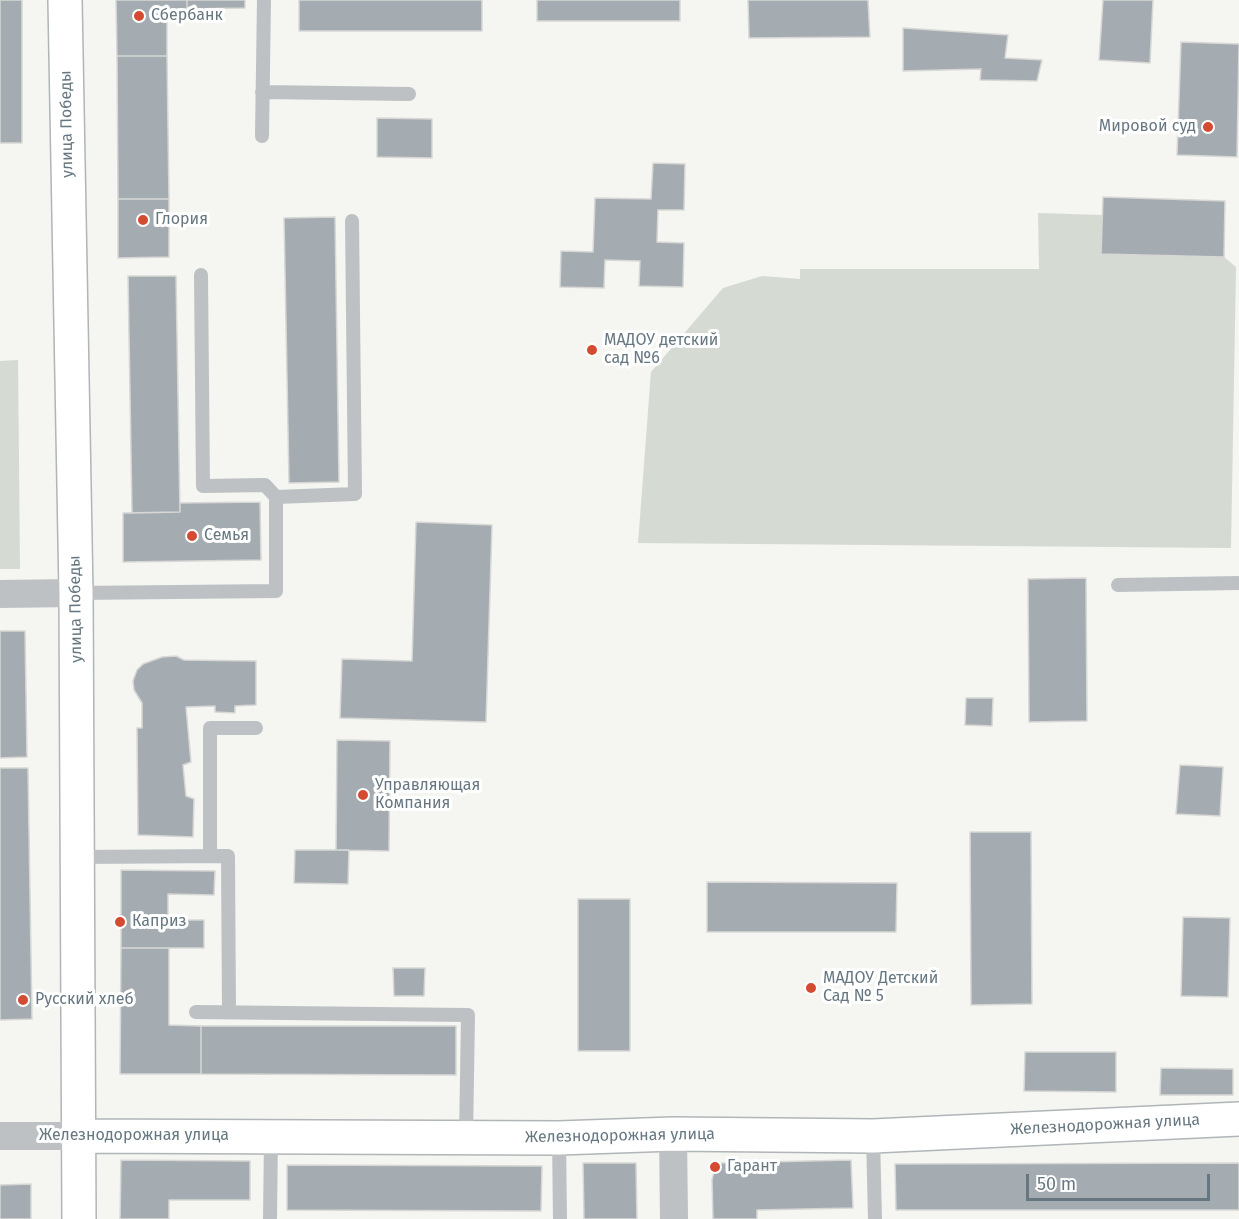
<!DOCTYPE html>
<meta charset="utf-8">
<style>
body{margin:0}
#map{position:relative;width:1239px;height:1219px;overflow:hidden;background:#f5f5f2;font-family:"Fira Sans",sans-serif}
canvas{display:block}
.scale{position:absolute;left:1026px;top:1174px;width:184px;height:27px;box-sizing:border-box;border:3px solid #677781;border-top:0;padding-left:8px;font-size:18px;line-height:21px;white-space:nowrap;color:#677781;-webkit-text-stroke:4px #fff;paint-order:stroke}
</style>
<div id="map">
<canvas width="1239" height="1219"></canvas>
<div class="scale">50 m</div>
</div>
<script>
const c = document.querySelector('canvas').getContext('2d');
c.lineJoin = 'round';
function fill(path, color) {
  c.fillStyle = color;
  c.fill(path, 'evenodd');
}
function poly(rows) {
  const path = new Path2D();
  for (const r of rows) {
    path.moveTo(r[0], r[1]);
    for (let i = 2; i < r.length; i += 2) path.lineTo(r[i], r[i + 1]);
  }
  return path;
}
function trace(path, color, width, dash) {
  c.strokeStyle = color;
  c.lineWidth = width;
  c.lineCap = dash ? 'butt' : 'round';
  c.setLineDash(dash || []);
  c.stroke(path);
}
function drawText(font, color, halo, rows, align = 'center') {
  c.font = font + ' "Fira Sans",sans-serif';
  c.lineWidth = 6;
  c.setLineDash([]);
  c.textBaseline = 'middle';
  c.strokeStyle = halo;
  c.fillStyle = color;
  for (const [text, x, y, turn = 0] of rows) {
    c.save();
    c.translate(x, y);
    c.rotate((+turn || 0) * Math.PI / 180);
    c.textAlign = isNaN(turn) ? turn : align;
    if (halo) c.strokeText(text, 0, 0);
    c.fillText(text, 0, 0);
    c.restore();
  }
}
const green = poly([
 [1103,197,1225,201,1224,257,1236,267,1231,548,638,543,651,372,723,288,762,276,800,279,800,269,1039,269,1038,213,1102,215],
 [18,360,20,569,0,569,0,361]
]);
const building = poly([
 [0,0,22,0,22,143,0,143,0,0],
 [116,0,187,0,187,9,167,10,167,56,117,56,116,0],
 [187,0,245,0,245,8,187,9,187,0],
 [299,0,482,0,482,31,299,31,299,0],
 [537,0,680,0,680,21,537,21,537,0],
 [748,0,868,0,870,37,749,38,748,0],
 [1103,0,1153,0,1150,63,1099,60,1103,0],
 [903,28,1008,35,1005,58,1042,60,1037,81,980,80,981,69,903,71,903,28],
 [1181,42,1239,44,1237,157,1177,155,1181,42],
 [117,56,167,56,169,199,118,199,117,56],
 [377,118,432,119,432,158,377,157,377,118],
 [653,163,685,164,684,210,658,210,657,242,684,243,683,287,639,286,640,261,605,260,604,288,560,287,561,251,593,252,595,198,651,199,653,163],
 [1103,197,1225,201,1224,257,1101,254,1103,197],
 [118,199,169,199,169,257,118,258,118,199],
 [335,217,339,482,289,483,284,218,335,217],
 [128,276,176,276,180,512,132,513,128,276],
 [260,502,261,560,123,562,123,513,180,512,180,503,260,502],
 [416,522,492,525,486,722,340,718,342,659,412,661,416,522],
 [1086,578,1087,721,1029,722,1028,579,1086,578],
 [0,631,25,631,27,757,0,758,0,631],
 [176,656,184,660,256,661,256,705,235,706,235,713,215,712,215,706,186,707,191,762,183,765,186,796,194,799,193,837,138,835,137,728,142,728,142,703,134,690,133,681,137,670,143,664,162,657,176,656],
 [966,698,993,698,992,726,965,725,966,698],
 [337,740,390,741,389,851,336,850,337,740],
 [1180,765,1223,767,1220,816,1176,814,1180,765],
 [0,768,28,768,32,1019,0,1020,0,768],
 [970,832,1031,832,1032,1004,971,1005,970,832],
 [295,850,349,850,348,884,294,883,295,850],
 [121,870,215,871,214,895,168,894,168,920,204,920,204,948,121,948,121,870],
 [707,882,897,883,896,932,707,932,707,882],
 [578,899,630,899,630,1051,578,1051,578,899],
 [1183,917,1230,918,1228,997,1181,996,1183,917],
 [121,948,169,948,169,1025,201,1026,201,1074,120,1074,121,948],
 [393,968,425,968,424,996,394,996,393,968],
 [201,1026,456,1026,456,1075,201,1074,201,1026],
 [1025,1052,1116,1052,1116,1092,1024,1091,1025,1052],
 [1161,1068,1233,1069,1233,1095,1160,1095,1161,1068],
 [121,1160,250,1161,250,1200,169,1200,169,1219,120,1219,121,1160],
 [851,1160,853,1208,757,1210,757,1219,713,1219,712,1180,715,1167,722,1163,851,1160],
 [583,1163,636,1163,637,1219,584,1219,583,1163],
 [1239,1163,1239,1210,896,1210,895,1164,1239,1163],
 [287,1165,542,1166,541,1211,287,1210,287,1165],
 [31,1184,31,1219,0,1219,0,1185,31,1184]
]);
const lane = poly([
 [262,92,409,94],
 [262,136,264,0],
 [201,275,203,486,265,485,276,497],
 [1118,585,1239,583],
 [76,593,276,591,276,497,355,494,352,221],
 [210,856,210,728,256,728],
 [77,857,228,856,229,1012],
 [196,1012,468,1015,466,1138],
 [873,1136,875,1219],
 [559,1138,560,1219],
 [270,1219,271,1137]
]);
const street = poly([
 [0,594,76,593],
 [673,1134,674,1219],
 [0,1136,78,1136]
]);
const primary = poly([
 [65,0,76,593,79,1219],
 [78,1136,559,1138,673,1134,873,1136,1239,1119]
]);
const markers = [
 [139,16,6,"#d54b32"],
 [1208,127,6,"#d54b32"],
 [143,220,6,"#d54b32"],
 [592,350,6,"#d54b32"],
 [192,536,6,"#d54b32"],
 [363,795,6,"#d54b32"],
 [120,922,6,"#d54b32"],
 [811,988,6,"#d54b32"],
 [23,1000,6,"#d54b32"],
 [715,1167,6,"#d54b32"]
];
const poiNames = [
 ["Сбербанк",151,16],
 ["Мировой суд",1196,127,"right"],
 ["Глория",155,220],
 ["МАДОУ детский",604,341],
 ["сад №6",604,359],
 ["Семья",204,536],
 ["Управляющая",375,786],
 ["Компания",375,804],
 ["Каприз",132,922],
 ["МАДОУ Детский",823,979],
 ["Сад № 5",823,997],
 ["Русский хлеб",35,1000],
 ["Гарант",727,1167]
];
const streetNames = [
 ["улица Победы",67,124,-91],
 ["улица Победы",76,609,-91],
 ["Железнодорожная улица",1105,1125,-3],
 ["Железнодорожная улица",134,1136],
 ["Железнодорожная улица",620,1136,-1]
];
fill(green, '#d5dad2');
fill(building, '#a5acb1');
trace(building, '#d7d7d5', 1.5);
trace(primary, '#b0b5b8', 36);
trace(lane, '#bdc1c4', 14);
trace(street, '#bdc1c4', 28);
trace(primary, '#fff', 33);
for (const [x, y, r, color] of markers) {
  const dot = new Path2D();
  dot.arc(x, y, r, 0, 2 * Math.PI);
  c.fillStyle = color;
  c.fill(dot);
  trace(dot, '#fff', 2);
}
drawText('16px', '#677781', '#fff', poiNames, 'left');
drawText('16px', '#677781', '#fff', streetNames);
</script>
